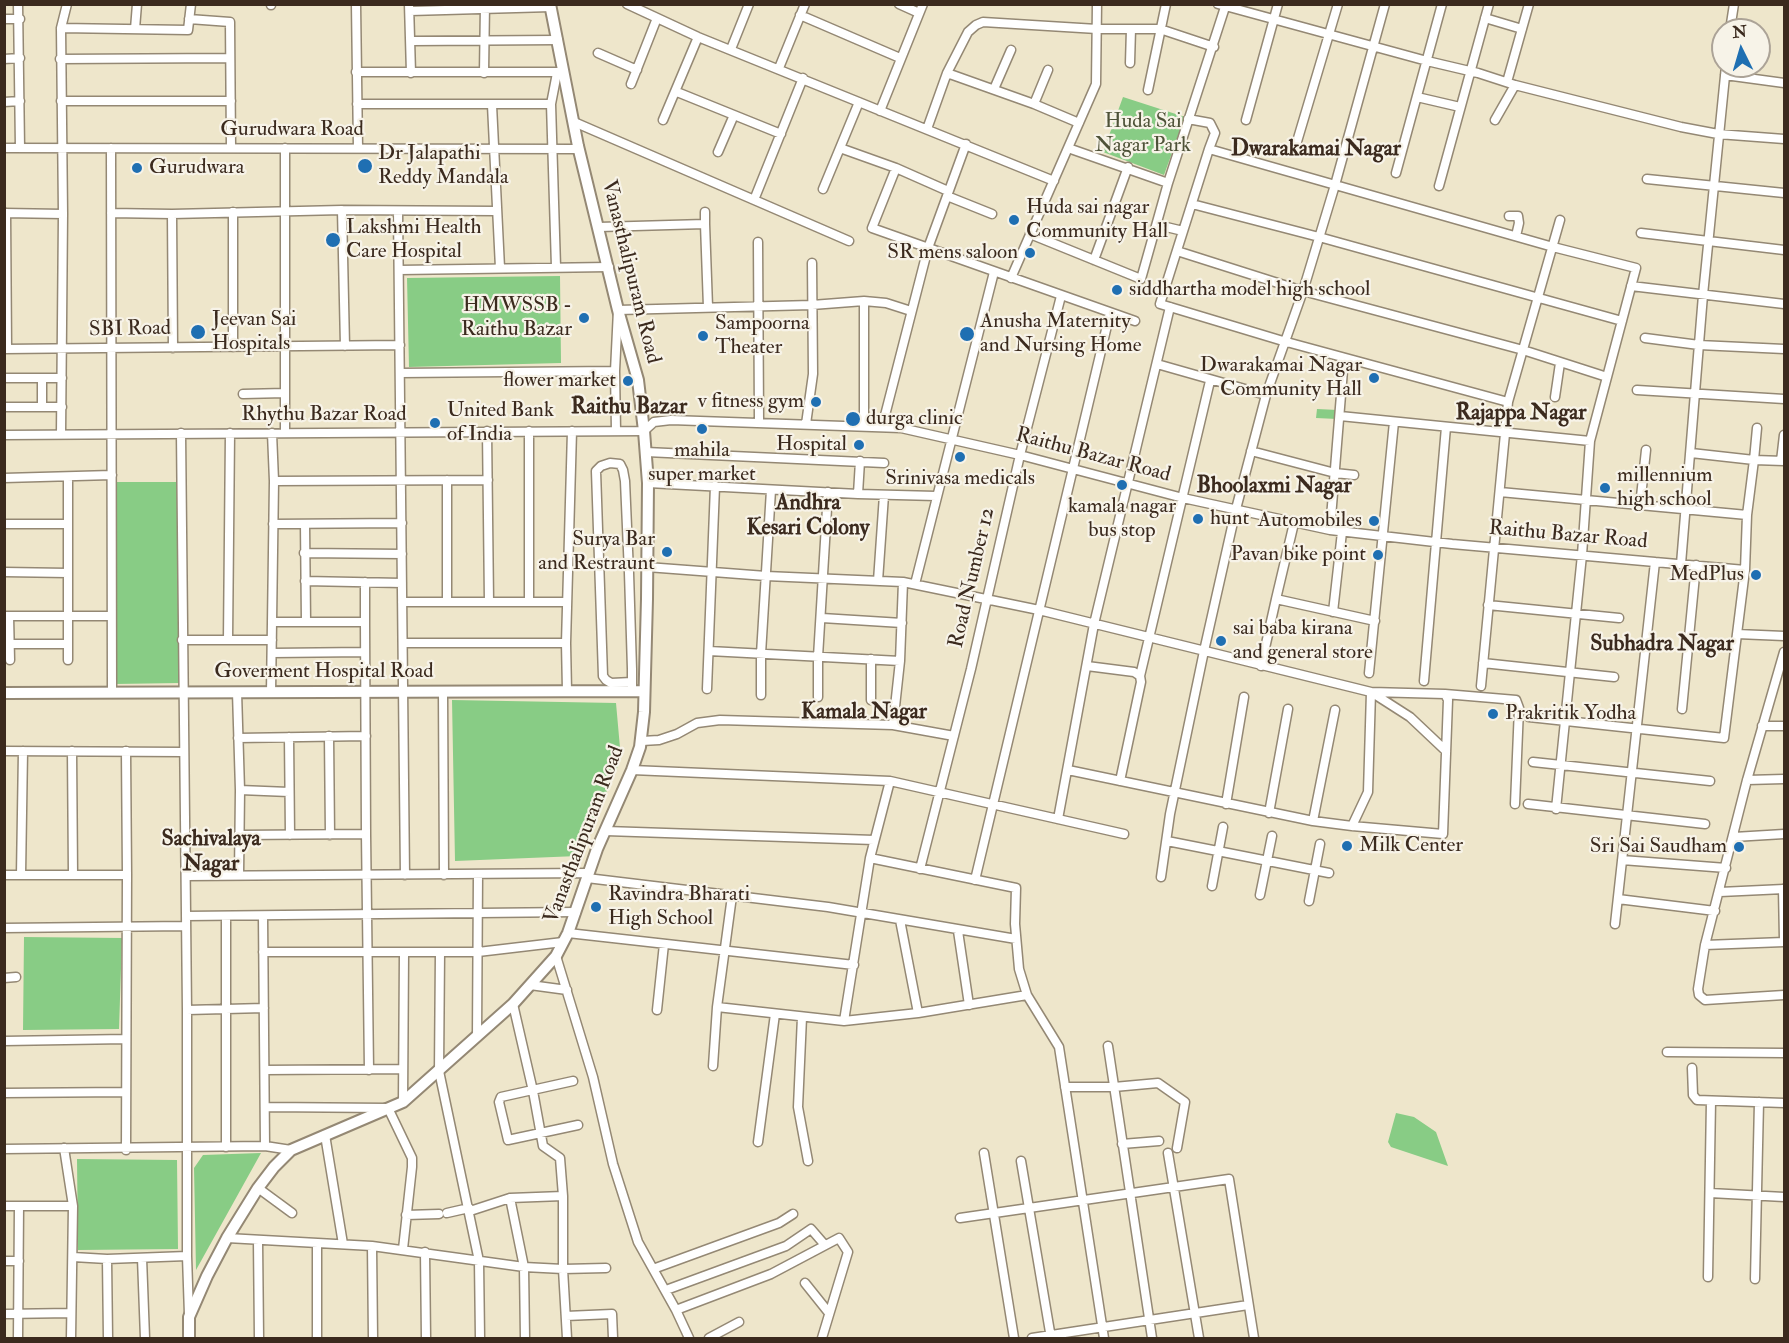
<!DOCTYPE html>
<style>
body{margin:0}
#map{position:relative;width:1789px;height:1343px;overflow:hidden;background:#eee6cb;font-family:"IM FELL Double Pica",serif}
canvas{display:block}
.frame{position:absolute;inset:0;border:6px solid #3b2a1e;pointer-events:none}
.north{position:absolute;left:1711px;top:18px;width:60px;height:60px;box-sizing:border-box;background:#f7f3e8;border:2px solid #aca397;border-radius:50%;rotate:355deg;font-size:16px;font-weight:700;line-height:24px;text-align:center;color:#3b2a1e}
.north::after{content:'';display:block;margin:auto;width:21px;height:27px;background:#1f6fb2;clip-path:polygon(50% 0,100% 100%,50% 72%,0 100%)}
</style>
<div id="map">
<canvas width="1789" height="1343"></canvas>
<div class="frame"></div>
<div class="north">N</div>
</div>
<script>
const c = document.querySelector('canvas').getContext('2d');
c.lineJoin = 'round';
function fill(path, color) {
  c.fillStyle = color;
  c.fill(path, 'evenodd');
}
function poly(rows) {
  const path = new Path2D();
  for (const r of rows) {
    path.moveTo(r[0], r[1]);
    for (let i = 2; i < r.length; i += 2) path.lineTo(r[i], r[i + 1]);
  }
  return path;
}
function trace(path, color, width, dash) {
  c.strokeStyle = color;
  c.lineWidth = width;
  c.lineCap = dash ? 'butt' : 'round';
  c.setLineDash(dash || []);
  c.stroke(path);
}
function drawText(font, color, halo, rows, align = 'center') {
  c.font = font + ' "IM FELL Double Pica",serif';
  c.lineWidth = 4.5;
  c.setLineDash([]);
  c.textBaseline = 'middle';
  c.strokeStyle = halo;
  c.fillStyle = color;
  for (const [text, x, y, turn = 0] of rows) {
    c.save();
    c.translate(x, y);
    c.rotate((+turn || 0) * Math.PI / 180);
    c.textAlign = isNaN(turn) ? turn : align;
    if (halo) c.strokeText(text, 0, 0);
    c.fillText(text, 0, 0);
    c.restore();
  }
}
const green = poly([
 [1123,97,1185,117,1164,175,1103,152],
 [560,276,561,363,409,367,407,278],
 [1317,409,1338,410,1337,419,1316,418],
 [117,482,179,482,180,683,115,684],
 [452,700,616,703,621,759,578,856,455,861],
 [24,937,122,938,119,1029,23,1030],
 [1396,1113,1414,1117,1436,1132,1448,1166,1391,1147,1388,1142],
 [261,1153,196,1270,194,1168,203,1155],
 [77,1159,177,1160,178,1249,78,1250]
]);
const minor = poly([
 [18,4,20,148],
 [67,4,61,28,188,30,191,4],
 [356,4,358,148],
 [409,4,411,73],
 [627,4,698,37,1054,181],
 [899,4,919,13],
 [1218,4,1427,61,1478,73,1515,85,1681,127,1718,134,1784,139],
 [271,5,271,4],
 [410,11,551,7],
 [800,15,900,58],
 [1485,18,1522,29],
 [4,19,20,19],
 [189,19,230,22,231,148],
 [135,29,137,4],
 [1730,30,1734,4],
 [411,41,558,40],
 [731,49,749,4],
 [598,53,637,70],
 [4,59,20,58],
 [60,59,229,58],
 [1130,63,1131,29],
 [779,68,805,4],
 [356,72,564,72],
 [484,73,485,4],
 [947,73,1034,104,1079,123],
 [1725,75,1784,83],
 [1507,82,1529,4],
 [631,84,657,18],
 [994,89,1011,50],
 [1148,90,1166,4],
 [677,92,781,134],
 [1417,97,1460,107],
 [61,101,231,101],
 [4,102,20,101],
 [357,104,551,104],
 [1034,104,1048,70],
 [492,105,500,268],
 [880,111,923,4],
 [1188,119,1210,123,1215,133,1209,149],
 [663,120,698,37],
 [1246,120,1278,4],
 [1495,120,1515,85],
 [574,122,849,241],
 [927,129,947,73,968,32,976,25,983,22,1097,29,1160,29,1214,47],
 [1296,145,1338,4],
 [4,148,579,149],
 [111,148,112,692],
 [285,148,285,433],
 [840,148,896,168,948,191],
 [1068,148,1168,183],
 [718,152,734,115],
 [896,168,872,228,1135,321],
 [1396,173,1442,4],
 [1647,179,1784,193],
 [1439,186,1489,4],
 [823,189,859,102],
 [947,196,992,214],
 [754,200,803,78],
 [1192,204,1319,237,1622,321],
 [342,210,345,346],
 [398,211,405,875],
 [705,212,705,224],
 [4,213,63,214,61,28],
 [6,213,7,349],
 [111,213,172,214,342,210,496,211],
 [172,214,173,348],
 [1509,216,1518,216,1519,223,1516,236],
 [1158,225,1183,231],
 [599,227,705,224,708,307],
 [1641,233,1784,250],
 [1030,234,1141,279,1168,183,1226,4],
 [758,242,759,422],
 [1177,251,1303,291,1523,350,1607,377],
 [1094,260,1128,167],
 [556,267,551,104,557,73],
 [399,270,609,267],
 [1011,278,1096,84,1097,4],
 [1631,286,1784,304],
 [1645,338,1699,345,1784,349],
 [233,347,233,212],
 [4,349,400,345],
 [1157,364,1266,395],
 [400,373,615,371],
 [4,378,62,378],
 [42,378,42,407],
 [1637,390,1784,399],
 [243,394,285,393],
 [1555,397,1560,363],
 [1508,402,1283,341,1160,304,1209,149,1553,247,1636,268,1590,441,1582,555,1556,809],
 [4,407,62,407],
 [1340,416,1590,441],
 [806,424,813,374,812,263],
 [864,426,864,301],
 [882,427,928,248,966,144],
 [529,431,529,602,567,602],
 [616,431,615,371,618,310,812,305,864,301,886,303,911,311],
 [181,433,187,1010,187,1256,189,1315],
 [230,433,228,640,272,640],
 [61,434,63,214],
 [4,435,644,431,654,422,671,420,901,428,1020,455,1183,498,1330,530,1452,544,1745,570],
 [1251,451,1335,473,1354,475],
 [646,452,884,463],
 [1691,453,1754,460,1757,428],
 [1781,461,1784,435],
 [1784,461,1754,460,1747,515,1745,570,1737,634,1784,636],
 [68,477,68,660],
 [4,478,112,475],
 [447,480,447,602],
 [274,481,488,480],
 [648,483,858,494,936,496],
 [1500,492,1747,515],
 [858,494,860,461],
 [1640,506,1646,450],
 [1294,523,1276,599,1375,621],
 [4,524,67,524],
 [273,524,402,523],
 [1330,530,1344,358],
 [304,553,402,554],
 [1681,564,1703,295,1726,66],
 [647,567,766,576,903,582,1039,610,1371,692,1410,717,1446,751],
 [4,572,68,573],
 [305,581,402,583],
 [878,581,884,495],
 [365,582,365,622],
 [915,584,994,272],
 [402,602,489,602,487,431],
 [489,602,529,602],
 [1488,605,1619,618],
 [1333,612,1342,532],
 [4,616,111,616],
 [9,616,10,660],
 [822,618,902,623],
 [273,622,306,622,305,524],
 [182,640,228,640],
 [403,643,566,643],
 [10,644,68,644],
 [709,651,900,661],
 [1784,652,1747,780,1705,945,1698,989,1699,995,1705,1000,1784,995],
 [272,653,365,652],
 [1483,663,1614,677],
 [1087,666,1134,672,1140,676,1141,682,1120,781],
 [1261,666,1276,599],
 [1369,673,1394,422],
 [1140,676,1210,381],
 [1424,681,1446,427],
 [632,682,611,683,606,680,603,676,596,471,601,466,610,463,620,464,623,470,625,481,629,573,632,669,632,691],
 [1481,686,1508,402,1560,220],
 [707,689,715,486],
 [567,691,566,643,572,431],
 [237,692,240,790,239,875],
 [443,692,444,875],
 [271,693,274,481,272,433],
 [1445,694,1516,700,1519,708,1515,804],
 [761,695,761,654,771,490],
 [818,697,818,657,828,492],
 [871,700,871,659],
 [1682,709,1696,565],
 [1529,717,1724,738,1737,634],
 [893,725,900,661,903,582],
 [1762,726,1784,726],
 [329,736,330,835],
 [289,737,290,835],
 [238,738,366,736],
 [642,741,659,740,677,734,697,723,720,720,893,725,954,736],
 [4,751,183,752],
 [72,751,73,875],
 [1533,762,1710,781],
 [632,770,890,781,1124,834],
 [1068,770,1313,821,1335,710],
 [1747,780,1784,779],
 [240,790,289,792],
 [1226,804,1244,697],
 [1528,804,1705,824],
 [1269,813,1288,709],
 [1058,819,1094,624,1170,307],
 [1313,821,1352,826,1443,834,1448,700,1445,694,1371,692,1368,792,1352,826],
 [606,831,874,840],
 [366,834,369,1070],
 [238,835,366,834,365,622,306,622],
 [1734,837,1784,834],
 [1167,841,1329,873],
 [870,858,1016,888,1015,924,1019,969,1027,995,1059,1047,1104,1338],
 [1622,860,1726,868],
 [920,869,971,669,1020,455,1061,296],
 [4,875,127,875,126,751],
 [21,875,23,751],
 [186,876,589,873],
 [1161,877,1170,814,1204,651,1236,509,1266,395,1303,291,1335,185,1385,4],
 [587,878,828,907,1016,939],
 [975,880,1110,313],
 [1212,886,1223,827],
 [1783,889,1784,940],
 [1720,892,1784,889],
 [1260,895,1272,836],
 [1618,899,1715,911],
 [1309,901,1320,844],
 [186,916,576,912],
 [263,916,265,1146],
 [900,920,918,1013],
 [1615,924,1655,562],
 [4,928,186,926],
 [958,931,969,1005],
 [568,933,854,965],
 [1705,945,1784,942],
 [263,952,478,952,563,942],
 [440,952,439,1071,479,1261,480,1338],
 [556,956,593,1077,613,1164,638,1242,676,1310,689,1338],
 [4,978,16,977],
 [530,985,567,990],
 [513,1004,533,1091,543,1146,560,1158,563,1196,563,1269,567,1338],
 [717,1007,844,1021,918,1013,1027,995],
 [187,1010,264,1008],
 [657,1010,664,944],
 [802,1017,798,1107,808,1161],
 [844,1021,870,858,890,781],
 [477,1036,478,874],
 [4,1041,126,1039],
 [1108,1046,1152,1338],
 [1667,1052,1784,1053],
 [713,1066,717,1007,732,896],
 [1692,1068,1693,1095,1697,1100,1784,1103],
 [265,1070,403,1069],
 [573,1081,501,1097,499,1102,508,1140,578,1125],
 [1065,1087,1114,1087,1158,1083,1185,1102,1177,1148],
 [4,1093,126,1092],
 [403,1102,404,953],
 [265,1107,388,1108,412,1158,412,1167,403,1249],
 [325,1135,343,1244],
 [758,1142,775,1014],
 [1122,1144,1159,1141],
 [226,1147,226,916],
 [4,1149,265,1146,291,1150],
 [126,1150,127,875],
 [984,1153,1014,1338],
 [1168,1153,1199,1338],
 [1021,1161,1051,1338],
 [258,1188,292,1213],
 [1710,1193,1784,1197],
 [510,1198,524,1267,525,1338],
 [4,1206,73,1206,64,1148],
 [470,1211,510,1198,563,1196],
 [447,1213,469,1208],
 [406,1215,439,1214],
 [960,1218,1229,1179,1254,1338],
 [227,1238,372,1246,524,1267,563,1269,606,1268],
 [258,1241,259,1338],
 [317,1243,317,1338],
 [372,1246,373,1338],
 [425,1252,426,1338],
 [73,1257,107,1259,187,1256],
 [142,1258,145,1338],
 [107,1259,108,1338],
 [4,1261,19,1261],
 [653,1269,779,1223,793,1214],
 [1708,1277,1711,1101],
 [1755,1279,1759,1102],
 [805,1283,829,1313],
 [666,1290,786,1246,811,1229,824,1244],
 [676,1310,771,1274,839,1238,848,1252,822,1338],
 [4,1314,71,1313],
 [566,1316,612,1314,613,1338],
 [18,1338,19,1206],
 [71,1338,73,1206],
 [709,1338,739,1322],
 [1032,1338,1248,1305]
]);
const tertiary = poly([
 [4,693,644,691],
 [189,1338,189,1317,207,1276,227,1238,258,1188,274,1167,291,1150,403,1102,513,1004,556,956,568,933,597,849,632,770,640,747,644,712,647,599,648,483,644,431,638,380,618,310,578,146,550,4]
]);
const markers = [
 [365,166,8,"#1f6fb2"],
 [137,168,6,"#1f6fb2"],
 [1014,220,6,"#1f6fb2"],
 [333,240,8,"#1f6fb2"],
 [1030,253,6,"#1f6fb2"],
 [1117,290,6,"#1f6fb2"],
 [584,318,6,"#1f6fb2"],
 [198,332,8,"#1f6fb2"],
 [967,334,8,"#1f6fb2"],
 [703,336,6,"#1f6fb2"],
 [1374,378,6,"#1f6fb2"],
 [628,381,6,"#1f6fb2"],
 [816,402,6,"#1f6fb2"],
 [853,419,8,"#1f6fb2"],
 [435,423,6,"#1f6fb2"],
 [702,429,6,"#1f6fb2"],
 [859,445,6,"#1f6fb2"],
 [960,457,6,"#1f6fb2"],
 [1122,485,6,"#1f6fb2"],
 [1605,488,6,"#1f6fb2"],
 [1198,519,6,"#1f6fb2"],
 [1374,521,6,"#1f6fb2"],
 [667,552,6,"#1f6fb2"],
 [1378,555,6,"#1f6fb2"],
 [1756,575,6,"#1f6fb2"],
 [1221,641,6,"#1f6fb2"],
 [1493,714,6,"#1f6fb2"],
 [1347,846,6,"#1f6fb2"],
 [1739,847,6,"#1f6fb2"],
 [596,907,6,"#1f6fb2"]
];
const parkNames = [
 ["Huda Sai",1143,122],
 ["Nagar Park",1143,146]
];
const streetNames = [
 ["Gurudwara Road",292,130],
 ["Vanasthalipuram Road",630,272,76],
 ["SBI Road",130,330,-1],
 ["Rhythu Bazar Road",324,415],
 ["Raithu Bazar Road",1093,456,15],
 ["Raithu Bazar Road",1568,536,5],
 ["Road Number 12",973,578,-77],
 ["Goverment Hospital Road",324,672],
 ["Vanasthalipuram Road",585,835,-69]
];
const poiNames = [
 ["Dr Jalapathi",378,154],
 ["Reddy Mandala",378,178],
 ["Gurudwara",149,168],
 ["Huda sai nagar",1026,208],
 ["Community Hall",1026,232],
 ["Lakshmi Health",346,228],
 ["Care Hospital",346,252],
 ["SR mens saloon",1018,253,"right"],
 ["siddhartha model high school",1129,290],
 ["HMWSSB -",572,306,"right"],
 ["Raithu Bazar",572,330,"right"],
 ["Jeevan Sai",212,320],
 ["Hospitals",212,344],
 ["Anusha Maternity",980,322],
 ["and Nursing Home",980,346],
 ["Sampoorna",715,324],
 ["Theater",715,348],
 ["Dwarakamai Nagar",1362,366,"right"],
 ["Community Hall",1362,390,"right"],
 ["flower market",616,381,"right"],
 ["v fitness gym",804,402,"right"],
 ["United Bank",447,411],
 ["of India",447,435],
 ["durga clinic",866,419],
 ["Hospital",847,445,"right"],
 ["mahila",702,451,"center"],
 ["super market",702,475,"center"],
 ["millennium",1617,476],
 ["high school",1617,500],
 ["Srinivasa medicals",960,479,"center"],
 ["kamala nagar",1122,507,"center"],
 ["bus stop",1122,531,"center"],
 ["hunt",1210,519],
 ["Automobiles",1362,521,"right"],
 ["Surya Bar",655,540,"right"],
 ["and Restraunt",655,564,"right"],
 ["Pavan bike point",1366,555,"right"],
 ["MedPlus",1744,575,"right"],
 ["sai baba kirana",1233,629],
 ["and general store",1233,653],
 ["Prakritik Yodha",1505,714],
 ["Milk Center",1359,846],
 ["Sri Sai Saudham",1727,847,"right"],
 ["Ravindra Bharati",608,895],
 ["High School",608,919]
];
const neighbourhoodNames = [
 ["Dwarakamai Nagar",1316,150],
 ["Raithu Bazar",629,408],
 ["Rajappa Nagar",1521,414],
 ["Bhoolaxmi Nagar",1274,487],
 ["Andhra",808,504],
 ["Kesari Colony",808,529],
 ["Subhadra Nagar",1662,645],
 ["Kamala Nagar",864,713],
 ["Sachivalaya",211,840],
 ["Nagar",211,865]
];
fill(green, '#88cc85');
trace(minor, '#948874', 11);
trace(tertiary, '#948874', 14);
trace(minor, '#fff', 8);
trace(tertiary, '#fff', 10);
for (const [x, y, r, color] of markers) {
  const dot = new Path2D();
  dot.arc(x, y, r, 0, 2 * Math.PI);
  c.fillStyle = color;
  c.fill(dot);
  trace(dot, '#f7f3e8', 2);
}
drawText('21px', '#4e5238', '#f7f3e8', parkNames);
drawText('21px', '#3b2a1e', '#f7f3e8', streetNames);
drawText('21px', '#3b2a1e', '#f7f3e8', poiNames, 'left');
drawText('bold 22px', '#3b2a1e', '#f7f3e8', neighbourhoodNames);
</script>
